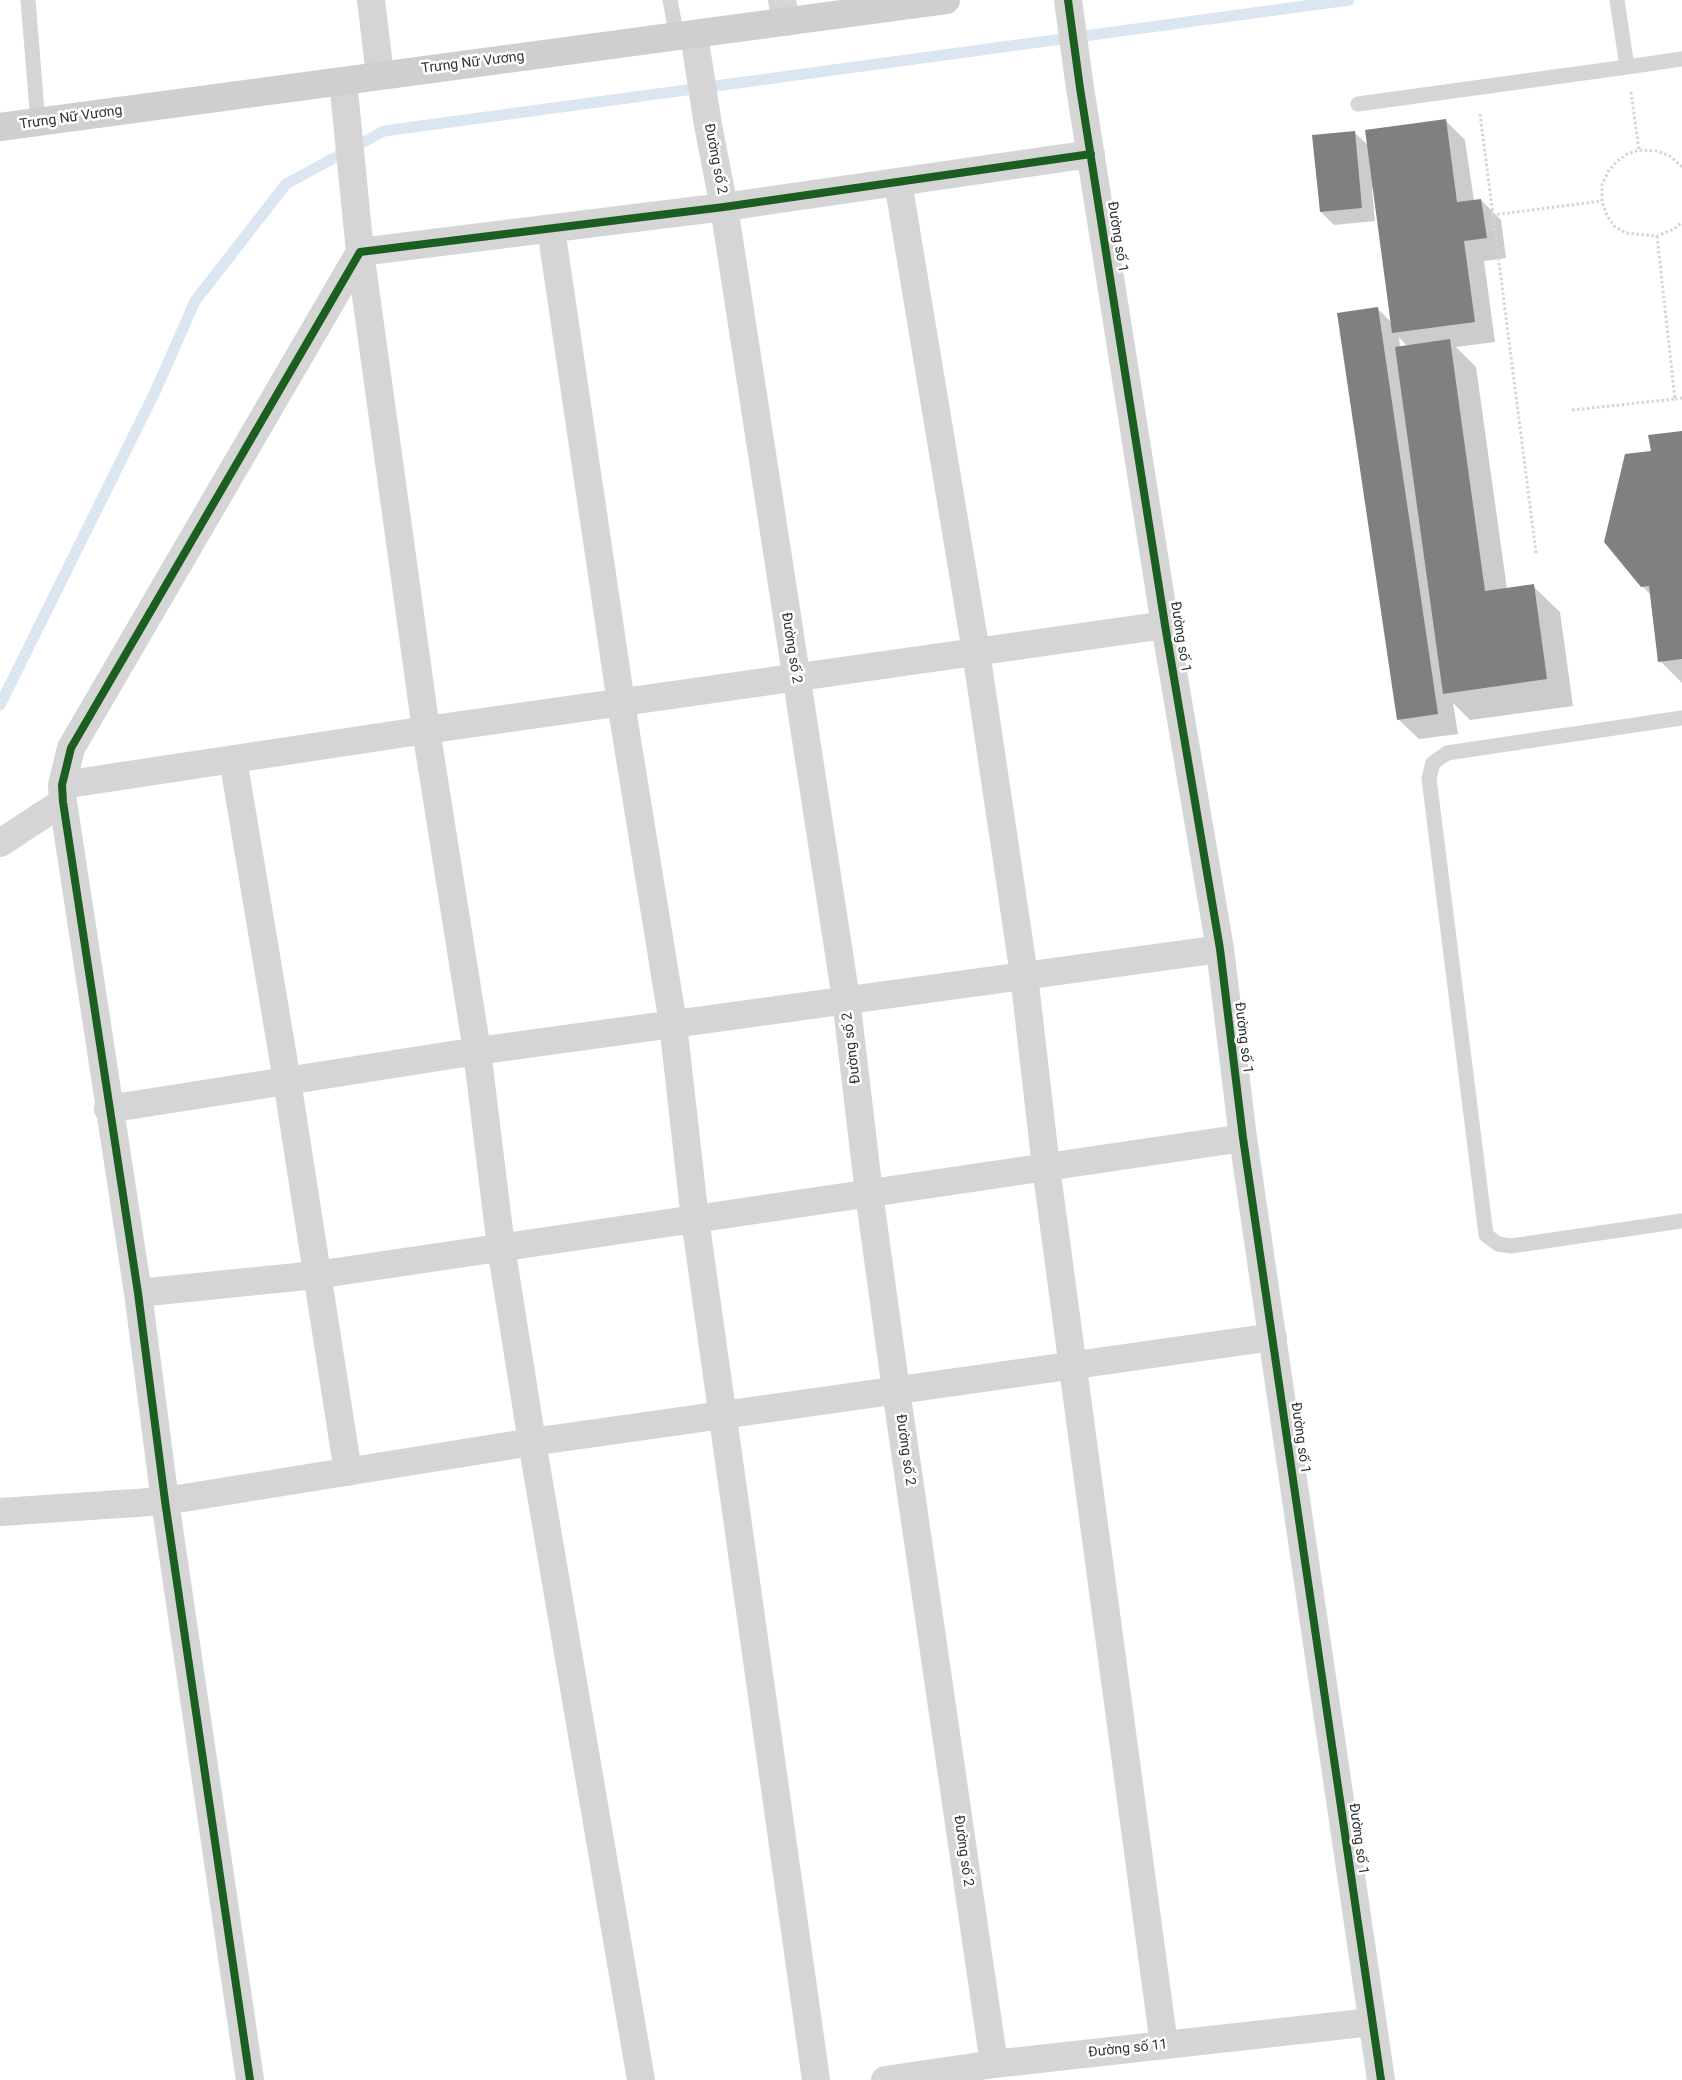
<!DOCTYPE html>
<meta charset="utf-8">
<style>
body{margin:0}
canvas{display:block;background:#fff}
</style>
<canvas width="1682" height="2080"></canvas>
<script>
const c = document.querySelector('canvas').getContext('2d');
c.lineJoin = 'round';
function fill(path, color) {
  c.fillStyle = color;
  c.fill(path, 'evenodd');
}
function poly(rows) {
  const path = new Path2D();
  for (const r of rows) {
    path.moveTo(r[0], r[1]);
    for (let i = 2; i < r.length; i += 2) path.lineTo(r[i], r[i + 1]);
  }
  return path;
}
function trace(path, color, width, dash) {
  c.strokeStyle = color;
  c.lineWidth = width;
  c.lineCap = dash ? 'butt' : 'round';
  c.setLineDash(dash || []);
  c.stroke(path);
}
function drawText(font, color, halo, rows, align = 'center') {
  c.font = font + ' Roboto,sans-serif';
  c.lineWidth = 5;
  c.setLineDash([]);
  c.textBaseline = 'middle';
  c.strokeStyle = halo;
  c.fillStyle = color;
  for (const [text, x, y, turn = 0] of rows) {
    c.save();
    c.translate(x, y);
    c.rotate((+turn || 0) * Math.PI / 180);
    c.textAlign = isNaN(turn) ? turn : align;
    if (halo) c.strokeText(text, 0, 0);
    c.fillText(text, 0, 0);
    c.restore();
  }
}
const shadow = poly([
 [1445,120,1465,140,1474,201,1481,200,1501,220,1506,258,1484,261,1495,342,1456,347,1476,367,1507,589,1533,586,1560,612,1573,706,1470,720,1453,703,1458,734,1419,739,1398,719,1377,308,1392,323,1374,189,1372,189,1375,221,1334,225,1321,212,1354,132,1369,146],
 [1399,337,1407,346,1400,347],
 [1682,433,1682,683,1660,661,1652,596,1642,586,1653,452]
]);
const stream = poly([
 [0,705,155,392,195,301,286,184,384,131,1349,0]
]);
const building = poly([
 [1446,119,1457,202,1481,199,1487,238,1464,241,1475,322,1392,333,1365,130],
 [1355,131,1362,208,1320,212,1312,135],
 [1378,307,1438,714,1397,720,1337,313],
 [1450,339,1485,591,1534,584,1547,679,1443,694,1395,347],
 [1682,431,1682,659,1658,662,1649,586,1641,587,1604,542,1625,454,1651,451,1648,435]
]);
const path = poly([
 [1631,92,1639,150],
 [1480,114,1493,215],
 [1682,167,1670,156,1657,151,1639,150,1627,154,1616,162,1608,172,1602,185,1602,201,1607,216,1615,227,1626,233,1657,236,1674,229,1682,222],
 [1675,399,1682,398],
 [1572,410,1675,399,1657,236],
 [1536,553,1493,215,1602,201]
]);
const lane = poly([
 [28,0,38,123],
 [670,0,677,37],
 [1617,0,1627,67,1682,59],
 [1358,104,1627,67],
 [1682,718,1447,753,1433,763,1429,778,1486,1235,1498,1244,1511,1246,1682,1221]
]);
const street = poly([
 [371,0,380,75],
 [782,0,786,22],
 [1068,0,1080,88,1165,625,1220,949,1243,1138,1381,2080],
 [694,35,708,125,724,207,846,999,869,1193,896,1390,994,2064],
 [343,81,360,252,426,730,477,1051,501,1247,532,1442,641,2080],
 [898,182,976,652,1024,975,1046,1167,1164,2045],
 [551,229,621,703,673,1024,695,1219,816,2080],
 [233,759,287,1081,348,1472],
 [62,785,426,730,1165,625],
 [0,843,63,802],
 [108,1109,477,1051,1220,949],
 [138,1293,316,1275,1243,1138],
 [0,1512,165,1501,532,1442,1273,1337],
 [250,2080,165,1501,138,1293,63,802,62,785,71,748,360,252,724,207,1091,154],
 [885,2080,994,2064,1372,2022]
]);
const secondary = poly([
 [0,127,946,0]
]);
const cycleway = poly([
 [1068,0,1080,88,1165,625,1220,949,1243,1138,1381,2080],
 [250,2080,165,1501,138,1293,63,802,62,785,71,748,360,252,724,207,1091,154]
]);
const streetNames = [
 ["Trưng Nữ Vương",473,63,-7],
 ["Trưng Nữ Vương",71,118,-8],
 ["Đường số 2",715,159,79],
 ["Đường số 1",1117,237,81],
 ["Đường số 1",1180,637,81],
 ["Đường số 2",791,648,81],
 ["Đường số 1",1243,1038,83],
 ["Đường số 2",852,1048,-97],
 ["Đường số 1",1300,1438,82],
 ["Đường số 2",905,1450,82],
 ["Đường số 1",1358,1839,82],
 ["Đường số 2",963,1851,82],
 ["Đường số 11",1128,2049,-6]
];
fill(shadow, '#0003');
trace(stream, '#dbe6f2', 11);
fill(building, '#808080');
trace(path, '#d5d5d5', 3, [2.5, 2.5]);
trace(lane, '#d5d5d5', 15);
trace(street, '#d5d5d5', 28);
trace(secondary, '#cfcfcf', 28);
trace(cycleway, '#1b5e20', 8);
drawText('14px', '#313131', '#fff', streetNames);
</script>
